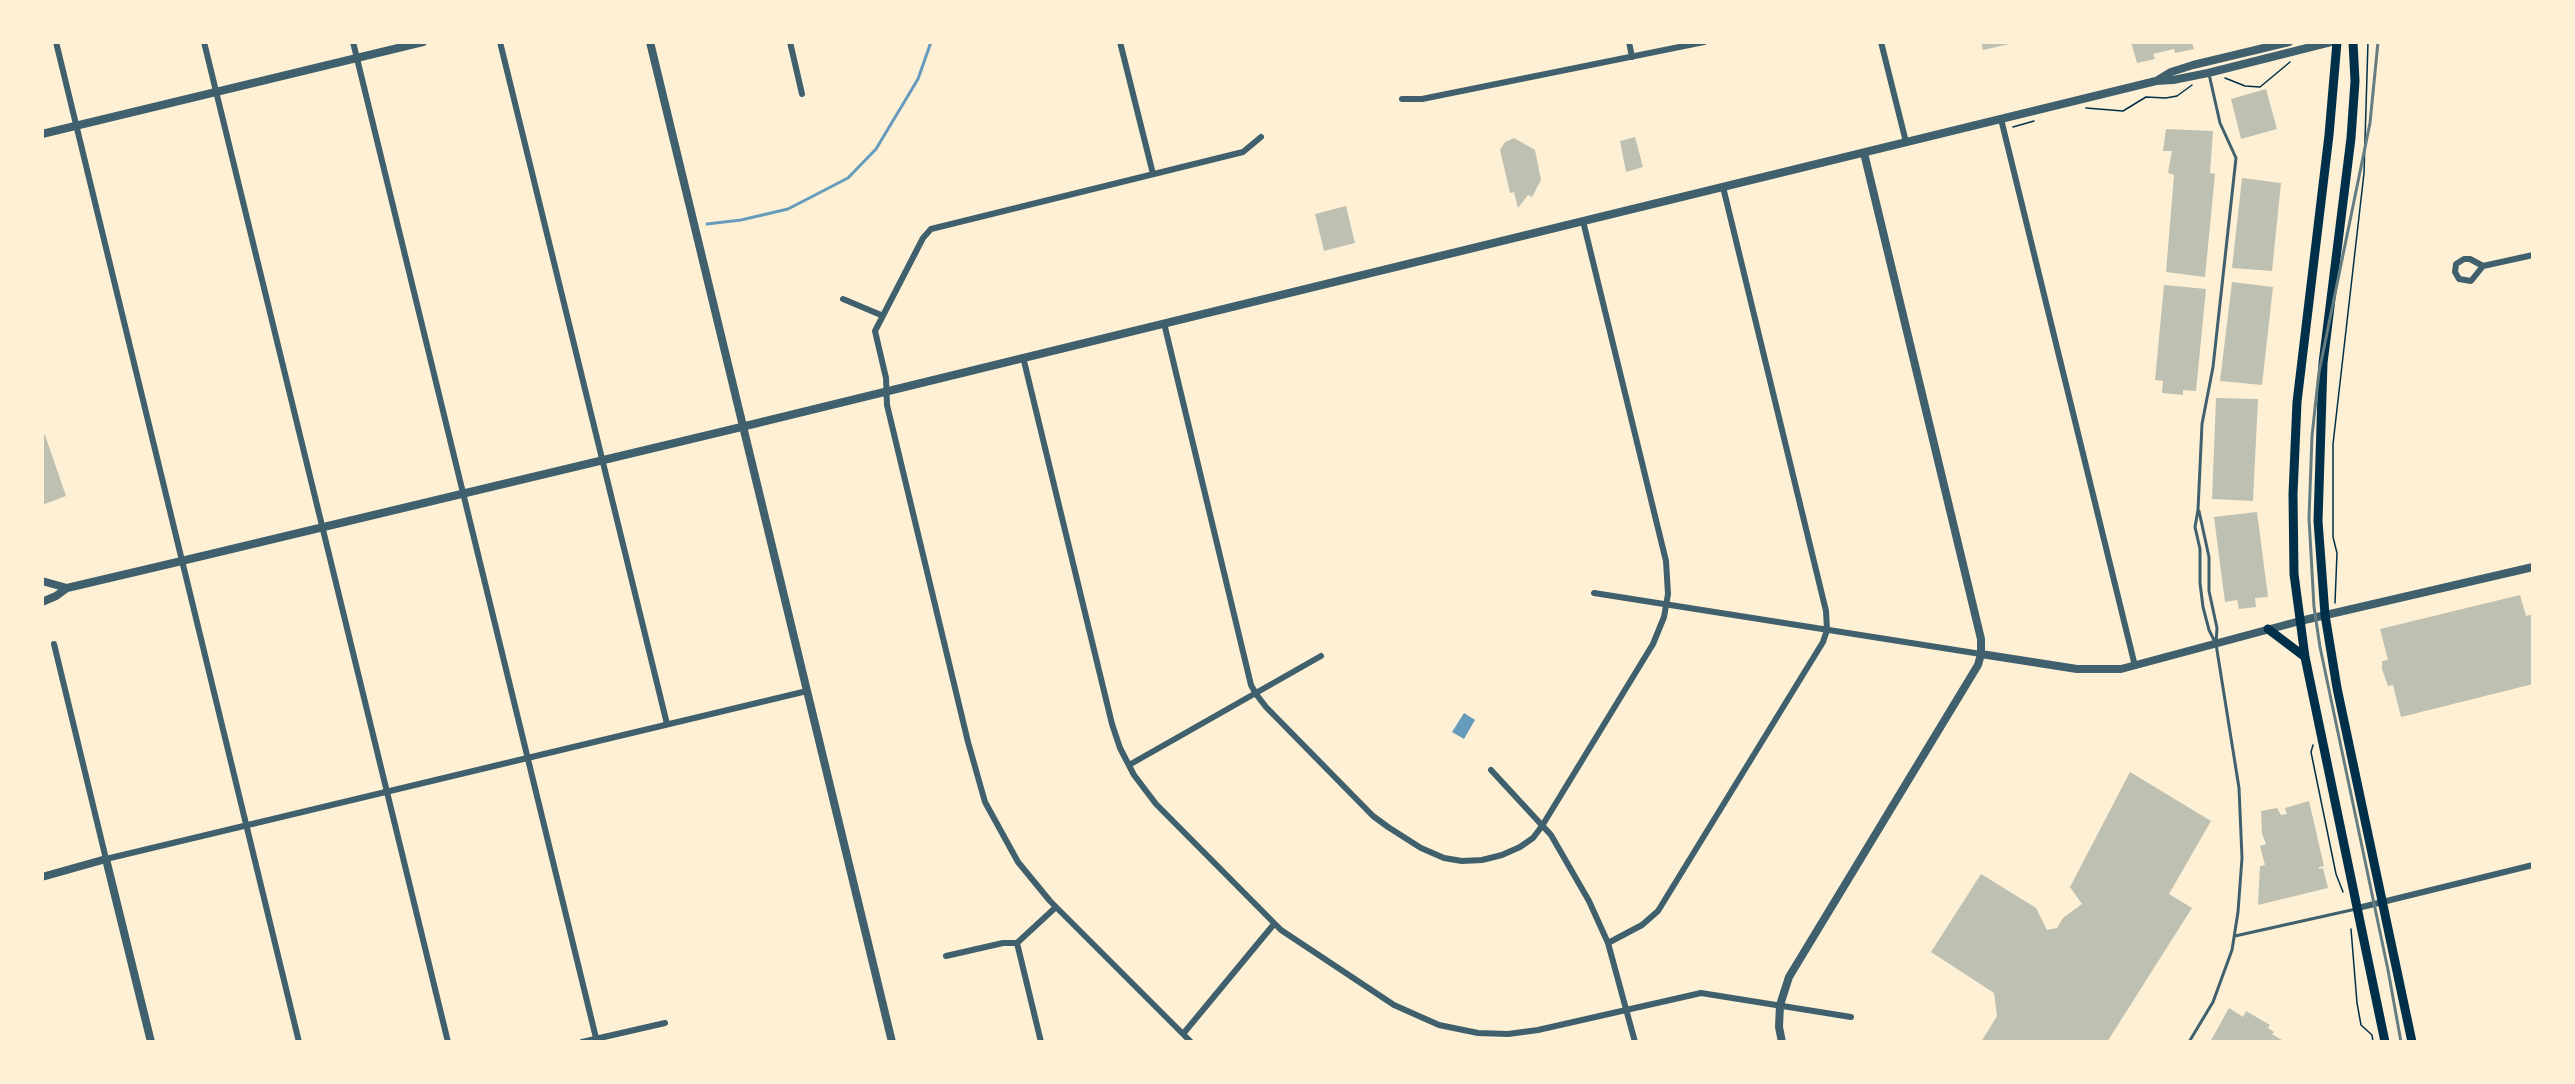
<!DOCTYPE html>
<style>
body{margin:0}
#map{position:relative;width:2575px;height:1084px;overflow:hidden;background:#fdf0d5;font-family:"Public Sans",sans-serif}
canvas{display:block}
.frame{position:absolute;inset:0;border:44px solid #fdf0d5;pointer-events:none}
</style>
<div id="map">
<canvas width="2575" height="1084"></canvas>
<div class="frame"></div>
</div>
<script>
const c = document.querySelector('canvas').getContext('2d');
c.lineJoin = 'round';
function fill(path, color) {
  c.fillStyle = color;
  c.fill(path, 'evenodd');
}
function poly(rows) {
  const path = new Path2D();
  for (const r of rows) {
    path.moveTo(r[0], r[1]);
    for (let i = 2; i < r.length; i += 2) path.lineTo(r[i], r[i + 1]);
  }
  return path;
}
function trace(path, color, width, dash) {
  c.strokeStyle = color;
  c.lineWidth = width;
  c.lineCap = dash ? 'butt' : 'round';
  c.setLineDash(dash || []);
  c.stroke(path);
}
const water = poly([
 [1464,713,1475,720,1464,739,1452,732]
]);
const stream = poly([
 [707,224,741,220,788,209,848,178,876,149,918,79,931,42]
]);
const building = poly([
 [1981,42,2014,42,2014,43,1983,50],
 [2131,42,2192,42,2194,49,2175,53,2174,49,2153,54,2155,59,2137,63],
 [2266,89,2277,129,2241,139,2231,99],
 [2166,129,2213,131,2210,173,2215,174,2205,277,2166,272,2174,175,2168,173,2172,151,2163,151],
 [1635,137,1643,167,1626,172,1620,141],
 [1514,138,1535,150,1541,180,1532,197,1528,195,1518,208,1514,192,1510,193,1500,150,1505,142],
 [2242,178,2281,183,2272,271,2232,268],
 [1346,206,1355,243,1324,251,1315,214],
 [2232,282,2273,287,2262,385,2220,381],
 [2164,285,2206,289,2196,391,2183,390,2183,395,2162,393,2163,381,2155,380],
 [2216,398,2258,399,2253,501,2212,499],
 [45,435,66,496,42,505,42,436],
 [2257,512,2268,597,2255,598,2256,607,2239,609,2237,600,2225,602,2214,517],
 [2520,595,2526,616,2533,614,2533,684,2401,717,2393,685,2388,686,2382,669,2382,661,2388,660,2380,629],
 [2130,772,2211,821,2169,894,2192,908,2107,1042,1981,1042,1997,1016,1994,993,1931,952,1981,874,2036,908,2047,930,2057,928,2063,918,2082,904,2070,887],
 [2309,801,2324,866,2319,867,2319,869,2323,868,2328,888,2258,905,2260,866,2265,865,2260,846,2266,844,2262,834,2261,811,2277,808,2281,815,2287,814,2285,808],
 [2229,1008,2243,1017,2246,1011,2270,1025,2268,1028,2274,1032,2272,1034,2285,1042,2210,1042]
]);
const path = poly([
 [2225,78,2245,86,2260,87,2290,62],
 [2086,108,2123,111,2146,97,2166,98,2177,96,2192,85],
 [2013,127,2034,121],
 [2335,603,2337,553,2333,537,2333,444,2364,173,2368,42],
 [2313,745,2311,752,2336,874,2343,892],
 [2351,929,2357,1003,2361,1025,2372,1035,2373,1042]
]);
const service = poly([
 [2209,74,2220,123,2236,158,2213,367,2202,424,2198,510,2195,527,2200,549,2200,583,2203,607,2209,630,2215,642],
 [2235,936,2356,909],
 [2189,1042,2213,1002,2232,950,2238,912,2242,858,2239,788,2216,644,2217,628,2209,591,2209,557,2199,511]
]);
const minor = poly([
 [56,42,299,1042],
 [204,42,448,1042],
 [353,42,597,1042],
 [500,42,667,724],
 [790,42,802,94],
 [1120,42,1153,174],
 [1629,42,1632,57],
 [1881,42,1906,142],
 [1402,99,1422,99,1704,42],
 [2001,119,2135,666],
 [2483,266,2471,281,2459,279,2455,272,2456,264,2464,259,2470,259,2483,266,2533,255],
 [843,299,881,315],
 [1164,323,1251,685,1256,694,1266,707,1373,816,1388,827,1421,848,1444,858,1462,861,1482,860,1502,855,1520,847,1533,838,1542,826,1653,644,1664,617,1668,594,1666,561,1583,221],
 [1023,357,1112,724,1120,748,1134,775,1156,804,1281,930,1394,1005,1439,1025,1478,1033,1508,1034,1538,1030,1701,993,1851,1017],
 [1594,593,1981,654],
 [54,644,106,859,807,691],
 [1129,765,1321,656],
 [1491,770,1551,835,1589,901,1608,943,1635,1042],
 [2358,908,2533,865],
 [1017,943,1041,1042],
 [1608,943,1642,925,1658,911,1823,642,1827,630,1826,611,1723,187],
 [946,956,1003,943,1017,943,1056,907],
 [1183,1034,1274,924],
 [582,1042,665,1023],
 [1191,1042,1050,901,1018,862,985,802,968,742,887,405,886,378,875,331,923,238,931,229,1243,152,1261,137]
]);
const tertiary = poly([
 [650,42,892,1042],
 [2158,80,2171,72,2193,65,2289,42],
 [42,134,423,42],
 [42,581,67,588,169,564,729,430,2156,81,2173,80,2208,73,2331,42],
 [42,602,56,596,67,588],
 [1981,654,2077,669,2121,669,2300,621,2533,567],
 [42,877,106,859,151,1042],
 [1782,1042,1779,1027,1780,1005,1789,977,1978,665,1981,654,1981,639,1864,153]
]);
const primary = poly([
 [2337,42,2329,135,2297,402,2293,494,2294,574,2305,657,2385,1042],
 [2353,42,2355,81,2351,138,2323,363,2318,521,2325,615,2337,688,2412,1042],
 [2268,629,2305,657]
]);
const rail = poly([
 [2378,42,2370,123,2319,372,2312,436,2309,518,2314,607,2320,647,2388,970,2401,1042]
]);
fill(water, '#669bbc');
trace(stream, '#669bbc', 3);
fill(building, '#bec0b2');
trace(path, '#003049', 1.5);
trace(service, '#3f606c', 3);
trace(minor, '#3f606c', 6);
trace(tertiary, '#3f606c', 8);
trace(primary, '#003049', 9);
trace(rail, '#657d81', 3);
</script>
